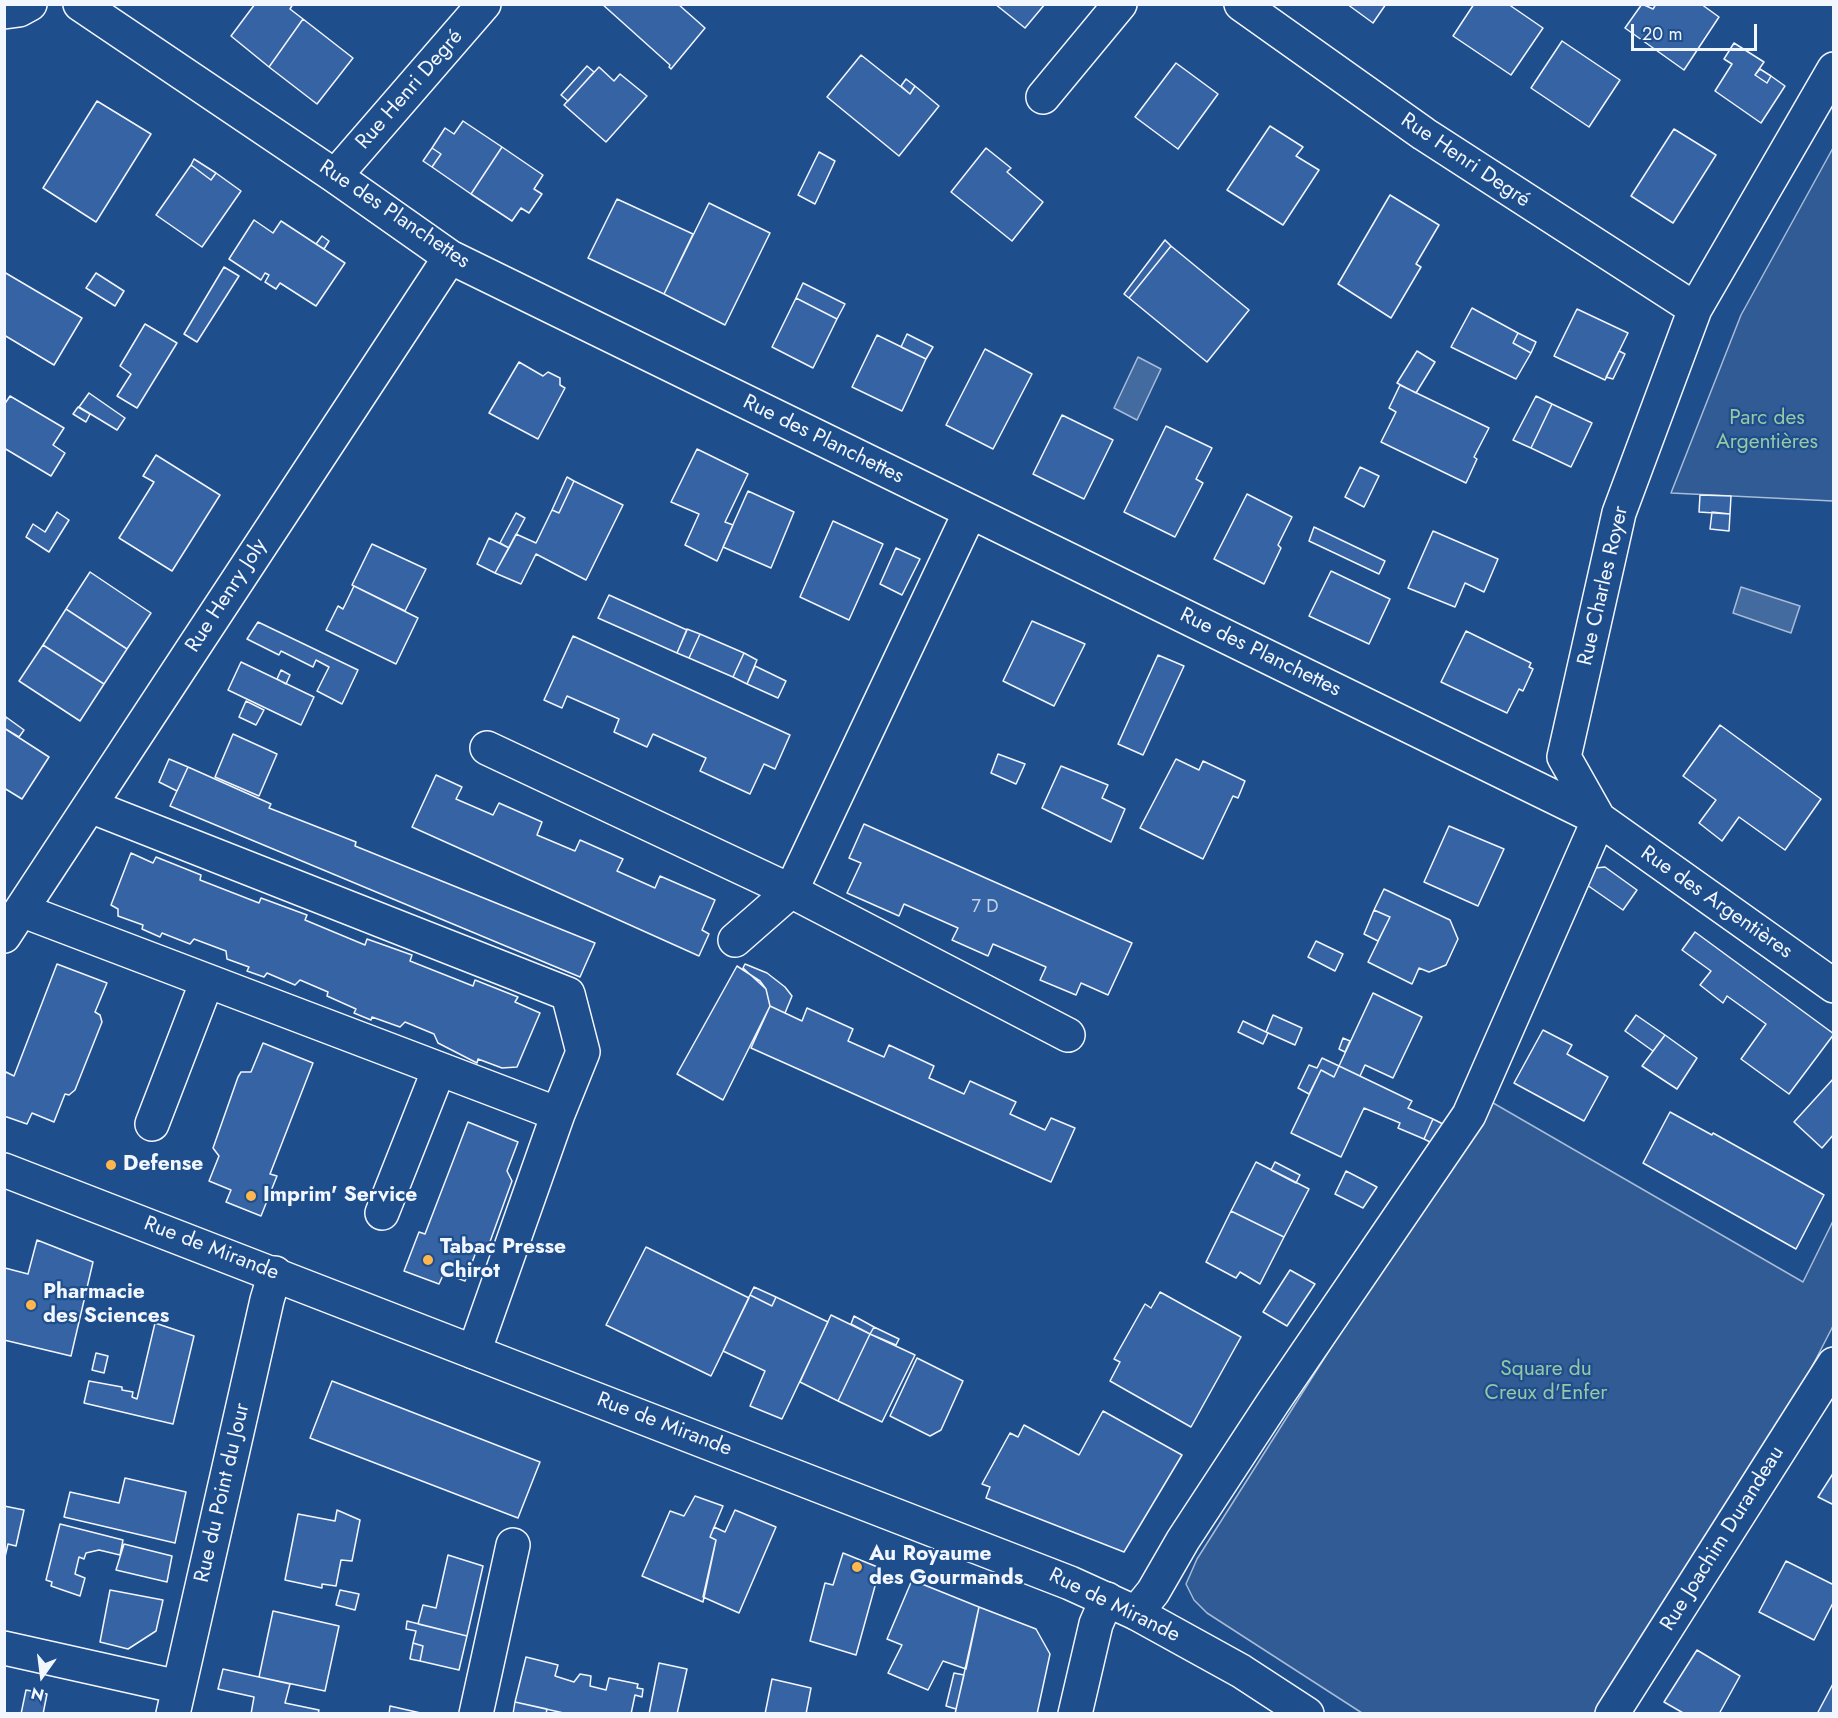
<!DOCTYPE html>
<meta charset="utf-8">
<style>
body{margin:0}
#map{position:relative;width:1838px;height:1718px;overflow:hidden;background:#1f4e8c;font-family:Jost,sans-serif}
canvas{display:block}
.frame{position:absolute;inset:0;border:6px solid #f2f6ff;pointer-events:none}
.north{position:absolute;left:12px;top:1646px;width:60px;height:60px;-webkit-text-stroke:4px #1f4e8c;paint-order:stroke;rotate:194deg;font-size:16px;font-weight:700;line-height:24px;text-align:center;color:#f2f6ff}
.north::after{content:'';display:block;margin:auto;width:21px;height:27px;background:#f2f6ff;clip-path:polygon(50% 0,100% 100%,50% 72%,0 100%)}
.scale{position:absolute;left:1631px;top:24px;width:126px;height:27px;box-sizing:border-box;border:3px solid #f2f6ff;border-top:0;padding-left:8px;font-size:18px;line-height:21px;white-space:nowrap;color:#f2f6ff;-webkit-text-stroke:4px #1f4e8c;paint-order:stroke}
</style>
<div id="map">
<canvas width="1838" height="1718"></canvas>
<div class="frame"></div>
<div class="north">N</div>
<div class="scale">20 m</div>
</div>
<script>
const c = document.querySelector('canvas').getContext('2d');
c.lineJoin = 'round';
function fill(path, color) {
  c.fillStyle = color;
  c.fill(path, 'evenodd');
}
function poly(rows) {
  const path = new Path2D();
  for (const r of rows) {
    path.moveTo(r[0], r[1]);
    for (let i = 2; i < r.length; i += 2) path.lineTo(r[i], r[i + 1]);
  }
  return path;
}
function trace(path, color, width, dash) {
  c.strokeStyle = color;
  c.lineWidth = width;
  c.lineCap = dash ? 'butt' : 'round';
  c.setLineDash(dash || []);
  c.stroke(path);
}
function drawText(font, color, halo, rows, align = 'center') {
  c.font = font + ' Jost,sans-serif';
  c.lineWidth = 4.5;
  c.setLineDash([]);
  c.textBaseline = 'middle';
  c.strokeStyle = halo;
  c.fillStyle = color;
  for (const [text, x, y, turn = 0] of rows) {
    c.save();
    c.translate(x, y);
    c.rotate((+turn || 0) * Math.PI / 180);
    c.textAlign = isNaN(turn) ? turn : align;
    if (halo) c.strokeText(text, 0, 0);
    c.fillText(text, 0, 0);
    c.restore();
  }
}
const built = poly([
 [1833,148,1833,501,1671,493,1741,315,1833,148],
 [1488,1100,1803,1282,1833,1221,1833,1326,1783,1423,1598,1713,1362,1713,1207,1613,1194,1600,1186,1584,1197,1559,1488,1100]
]);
const water = poly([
 [1138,357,1161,369,1137,420,1114,408,1138,357],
 [1741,587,1800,606,1791,633,1733,613,1741,587]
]);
const building = poly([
 [255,4,293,4,290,9,303,19,269,67,231,36,255,4],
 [602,4,678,4,705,28,671,69,669,67,670,65,602,4],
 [995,4,1045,4,1025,28,995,4],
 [1347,4,1386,4,1373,23,1347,4],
 [1474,4,1508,4,1543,28,1511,75,1453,36,1474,4],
 [1642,4,1653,9,1656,4,1701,4,1719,17,1684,70,1625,28,1642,4],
 [303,19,353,58,317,104,269,67,303,19],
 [1562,41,1620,80,1589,127,1531,88,1562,41],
 [1734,43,1764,62,1755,75,1767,83,1771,76,1785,86,1761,123,1715,91,1732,64,1724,59,1734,43],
 [861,55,910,94,915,86,939,106,899,156,827,97,861,55],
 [1176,63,1218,94,1178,149,1135,117,1176,63],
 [587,66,594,72,568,101,561,95,587,66],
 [599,67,614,81,620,74,647,96,606,142,564,105,599,67],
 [1760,69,1771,76,1767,83,1755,75,1760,69],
 [906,79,915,86,910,94,901,86,906,79],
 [97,101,151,134,96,222,43,188,97,101],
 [463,121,502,147,471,194,432,167,441,154,432,148,445,128,454,134,463,121],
 [1270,126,1303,147,1296,156,1319,170,1283,225,1227,190,1270,126],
 [1674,129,1716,155,1673,223,1631,196,1674,129],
 [502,147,543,175,534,189,542,194,529,213,521,208,512,221,471,194,502,147],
 [432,148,441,154,432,167,423,161,432,148],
 [986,148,1011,168,1007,172,1043,202,1012,241,951,192,986,148],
 [819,152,835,161,815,204,798,195,819,152],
 [194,159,216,173,211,180,191,165,194,159],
 [191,165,211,180,216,173,241,191,202,247,156,215,191,165],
 [1390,195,1439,225,1416,264,1421,267,1391,318,1338,284,1390,195],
 [617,199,693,234,664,294,588,258,617,199],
 [709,203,770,233,725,325,664,294,709,203],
 [254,220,273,233,281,221,345,263,316,306,280,283,276,289,265,282,269,275,265,273,261,280,229,259,254,220],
 [322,236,329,241,324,249,316,244,322,236],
 [1165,240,1171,246,1129,298,1124,294,1165,240],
 [1171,246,1249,310,1207,362,1129,298,1171,246],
 [224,267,239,276,197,342,184,334,224,267],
 [4,272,82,318,54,365,4,335,4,272],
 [96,273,124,291,115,306,86,288,96,273],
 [803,283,845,304,837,319,796,298,803,283],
 [796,298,837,319,813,368,772,347,796,298],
 [1472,308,1518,333,1513,343,1531,353,1516,379,1451,347,1472,308],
 [1577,309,1628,333,1605,380,1554,356,1577,309],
 [145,324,177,343,137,408,117,396,131,374,120,366,145,324],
 [1518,333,1536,342,1531,353,1513,343,1518,333],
 [907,334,933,347,926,359,901,347,907,334],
 [877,335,926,359,902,411,852,387,877,335],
 [985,349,1032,374,993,449,946,425,985,349],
 [1417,351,1435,362,1416,393,1397,383,1417,351],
 [1619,351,1625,354,1613,379,1606,377,1619,351],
 [519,362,543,376,548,372,560,378,560,385,565,388,538,439,489,413,519,362],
 [1400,385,1489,428,1474,457,1477,459,1466,483,1381,442,1396,412,1389,408,1400,385],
 [89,393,125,418,117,430,79,407,89,393],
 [10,396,64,428,53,445,65,453,51,476,4,448,4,405,10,396],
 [1536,396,1552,404,1531,448,1513,440,1536,396],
 [1552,404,1592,423,1571,467,1531,448,1552,404],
 [78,407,90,414,86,422,73,414,78,407],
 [1062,415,1113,440,1084,499,1033,474,1062,415],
 [1166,426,1212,448,1196,479,1203,483,1175,537,1124,512,1166,426],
 [697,449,748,474,725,522,733,525,717,561,685,545,699,514,671,502,697,449],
 [156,455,220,495,172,571,119,538,154,482,143,476,156,455],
 [1360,467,1379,476,1364,507,1345,497,1360,467],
 [567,477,574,481,559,513,552,510,567,477],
 [574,481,623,505,586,580,536,554,521,584,495,573,516,534,536,543,552,510,559,513,574,481],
 [748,491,794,512,771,568,723,547,748,491],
 [1247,494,1292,517,1278,545,1281,548,1264,584,1214,559,1247,494],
 [1700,495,1731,496,1730,514,1699,512,1700,495],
 [57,512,69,520,49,552,26,537,33,524,45,532,57,512],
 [1712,512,1730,514,1729,531,1710,529,1712,512],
 [516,513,525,518,509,548,500,543,516,513],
 [833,521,883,544,849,620,800,597,833,521],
 [1314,527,1385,561,1379,574,1309,541,1314,527],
 [1433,531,1498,559,1484,592,1465,583,1455,607,1408,588,1433,531],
 [489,538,509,548,495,573,477,564,489,538],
 [372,544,426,569,405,611,352,585,372,544],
 [896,548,920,559,902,595,880,584,896,548],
 [1331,571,1390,599,1369,644,1309,616,1331,571],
 [90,572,151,613,127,649,66,609,90,572],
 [354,586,418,618,396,664,326,630,338,606,343,609,354,586],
 [609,595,687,630,677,653,598,618,609,595],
 [66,609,127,649,104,684,43,645,66,609],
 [1032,621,1085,644,1054,706,1003,681,1032,621],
 [258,622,358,670,342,704,317,691,329,667,316,660,313,667,281,651,279,655,247,639,258,622],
 [687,629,700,634,689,658,677,653,687,629],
 [1466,631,1531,663,1529,667,1533,669,1523,691,1519,689,1507,713,1441,682,1466,631],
 [700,634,744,653,733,677,689,658,700,634],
 [573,636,790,735,775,769,764,764,750,794,700,771,706,758,653,734,647,747,614,732,619,719,567,696,562,708,544,700,573,636],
 [43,645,104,684,80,721,19,681,43,645],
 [744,653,757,660,747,684,733,677,744,653],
 [1158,655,1184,666,1143,755,1118,744,1158,655],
 [241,662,314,697,301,725,228,690,241,662],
 [755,666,786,681,778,698,747,684,755,666],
 [281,670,290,675,286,684,277,679,281,670],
 [246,701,264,710,256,725,239,717,246,701],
 [6,717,24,730,19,737,4,728,6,717],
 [1720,725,1821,799,1785,850,1739,817,1722,841,1699,823,1716,800,1683,776,1720,725],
 [4,728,49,757,22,799,4,788,4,728],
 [233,734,277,754,259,796,215,777,233,734],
 [998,754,1025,764,1016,784,991,773,998,754],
 [169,759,188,767,177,791,159,782,169,759],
 [1176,759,1199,770,1203,761,1245,781,1238,798,1233,796,1203,859,1140,828,1176,759],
 [1061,766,1108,785,1102,798,1125,809,1111,842,1042,808,1061,766],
 [188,767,271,804,269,808,356,842,355,846,595,943,580,977,170,806,188,767],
 [436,775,462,787,456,799,493,815,499,803,542,822,537,835,575,851,580,840,623,859,617,871,655,888,660,876,715,900,702,930,709,934,699,956,412,827,436,775],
 [864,824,1132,943,1108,995,1081,983,1076,995,1040,980,1046,967,993,944,988,956,952,940,958,928,904,904,899,916,847,893,861,863,849,858,864,824],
 [1449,826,1504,849,1478,906,1424,882,1449,826],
 [131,853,153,863,156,857,201,875,200,880,259,903,261,898,307,915,305,920,365,945,367,939,412,955,410,961,473,986,475,980,518,997,515,1002,540,1013,517,1067,502,1068,478,1059,477,1063,438,1043,434,1034,405,1022,400,1027,372,1017,371,1020,354,1013,356,1009,327,996,328,992,300,980,295,985,267,973,264,977,247,971,249,967,227,959,226,951,194,939,190,944,162,933,160,937,142,929,143,925,118,916,118,909,111,905,131,853],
 [1605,867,1637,890,1623,910,1587,885,1595,868,1605,867],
 [1384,889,1450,920,1458,939,1446,965,1429,972,1419,968,1412,984,1368,962,1390,917,1374,910,1384,889],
 [1374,910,1390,917,1378,941,1364,934,1374,910],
 [1695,932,1834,1034,1789,1094,1741,1059,1766,1024,1727,996,1723,1003,1700,985,1711,971,1682,950,1695,932],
 [1316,941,1343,954,1335,971,1308,957,1316,941],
 [57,964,107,983,95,1012,100,1015,102,1022,75,1090,69,1095,65,1094,54,1122,32,1113,27,1124,4,1116,4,1078,6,1072,14,1076,57,964],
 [745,964,767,973,785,987,792,996,785,1013,770,1006,766,989,743,968,745,964],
 [737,966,760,981,766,989,770,1006,723,1100,677,1074,737,966],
 [1373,993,1422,1017,1393,1078,1365,1065,1360,1076,1339,1066,1373,993],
 [770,1006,802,1021,807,1008,853,1029,848,1041,884,1057,889,1045,934,1066,929,1078,964,1094,970,1081,1016,1102,1010,1114,1045,1130,1051,1118,1075,1128,1051,1182,751,1048,770,1006],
 [1273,1015,1302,1028,1295,1045,1266,1032,1273,1015],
 [1636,1015,1665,1035,1653,1051,1625,1031,1636,1015],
 [1243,1021,1268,1033,1263,1044,1238,1032,1243,1021],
 [1543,1030,1572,1045,1567,1054,1608,1077,1584,1121,1514,1083,1543,1030],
 [1665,1035,1697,1058,1677,1089,1642,1066,1665,1035],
 [1343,1038,1350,1041,1345,1052,1339,1049,1343,1038],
 [263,1043,313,1063,270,1174,277,1176,261,1216,226,1202,231,1190,209,1181,219,1156,213,1148,238,1077,241,1072,251,1072,263,1043],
 [1322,1058,1339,1066,1334,1077,1321,1070,1309,1094,1298,1088,1309,1065,1317,1068,1322,1058],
 [1339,1066,1412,1101,1408,1108,1433,1119,1424,1139,1398,1128,1400,1123,1364,1108,1341,1157,1291,1133,1321,1070,1334,1077,1339,1066],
 [1834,1078,1834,1134,1822,1148,1794,1122,1834,1078],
 [1670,1112,1712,1135,1713,1133,1824,1195,1796,1249,1643,1163,1670,1112],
 [1433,1119,1445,1125,1436,1145,1424,1139,1433,1119],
 [468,1122,518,1142,507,1171,512,1181,487,1250,482,1254,476,1252,465,1281,444,1273,439,1284,404,1271,419,1232,425,1234,468,1122],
 [1256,1162,1309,1189,1284,1237,1231,1211,1256,1162],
 [1275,1162,1300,1175,1296,1183,1271,1170,1275,1162],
 [1346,1171,1377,1187,1363,1208,1335,1194,1346,1171],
 [1231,1211,1284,1237,1260,1284,1240,1272,1236,1278,1206,1262,1231,1211],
 [37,1240,93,1262,71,1356,4,1340,5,1268,28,1274,37,1240],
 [646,1247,749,1298,711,1376,606,1325,646,1247],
 [1290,1270,1315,1284,1287,1326,1263,1312,1290,1270],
 [754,1287,776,1297,772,1306,750,1295,754,1287],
 [1160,1292,1241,1337,1191,1427,1110,1381,1120,1362,1114,1359,1145,1304,1151,1308,1160,1292],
 [750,1295,772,1306,776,1297,828,1322,782,1419,750,1406,765,1371,723,1351,750,1295],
 [831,1315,870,1334,838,1401,800,1382,831,1315],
 [854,1316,874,1327,870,1334,851,1324,854,1316],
 [155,1323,194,1336,173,1424,84,1403,89,1381,122,1387,122,1390,133,1392,132,1397,137,1399,155,1323],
 [874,1327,899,1339,896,1345,870,1334,874,1327],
 [870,1334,915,1355,882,1422,838,1401,870,1334],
 [96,1353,108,1356,104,1373,92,1370,96,1353],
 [917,1358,963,1381,941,1430,930,1436,890,1416,917,1358],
 [332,1381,540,1462,518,1518,310,1438,332,1381],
 [1103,1411,1182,1455,1124,1552,986,1498,990,1487,982,1484,1010,1433,1018,1437,1024,1425,1079,1455,1103,1411],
 [1834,1472,1834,1505,1818,1497,1834,1472],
 [125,1478,186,1492,175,1543,64,1517,70,1492,119,1503,125,1478],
 [695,1496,723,1506,710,1537,716,1540,703,1602,642,1576,670,1511,684,1516,695,1496],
 [4,1506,24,1510,16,1546,8,1544,4,1561,4,1506],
 [337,1510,360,1520,352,1561,341,1560,336,1586,322,1584,322,1588,285,1580,298,1514,335,1521,337,1510],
 [735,1510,776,1527,739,1613,703,1597,716,1540,710,1537,714,1527,725,1532,735,1510],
 [60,1524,123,1540,120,1555,99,1550,86,1553,84,1559,79,1557,75,1574,85,1578,80,1596,51,1586,52,1582,46,1580,60,1524],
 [124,1544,172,1556,167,1582,116,1570,124,1544],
 [843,1553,880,1568,856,1655,810,1641,825,1583,833,1585,843,1553],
 [448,1555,483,1566,467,1636,418,1624,423,1605,436,1608,448,1555],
 [1786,1561,1834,1585,1834,1601,1814,1640,1759,1612,1786,1561],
 [912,1580,979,1607,966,1669,943,1661,928,1690,888,1673,902,1645,887,1639,912,1580],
 [110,1590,163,1600,156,1631,128,1649,100,1642,110,1590],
 [340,1590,359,1594,355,1610,336,1605,340,1590],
 [979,1607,1036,1629,1050,1654,1037,1714,955,1714,979,1607],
 [273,1611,339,1626,325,1691,259,1677,273,1611],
 [407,1621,467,1636,459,1670,420,1661,423,1646,413,1643,416,1631,406,1629,407,1621],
 [413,1643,423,1646,420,1661,410,1659,413,1643],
 [1697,1650,1740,1676,1719,1714,1685,1714,1664,1702,1697,1650],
 [526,1657,558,1665,555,1676,574,1682,580,1674,591,1676,590,1686,606,1690,609,1678,638,1684,637,1688,643,1689,642,1697,635,1695,631,1714,568,1714,515,1702,526,1657],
 [659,1663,687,1669,677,1714,649,1714,659,1663],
 [223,1669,290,1684,285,1703,319,1710,318,1714,251,1714,254,1697,218,1689,223,1669],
 [954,1673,964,1675,956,1709,946,1706,954,1673],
 [772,1679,811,1688,806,1714,765,1714,772,1679],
 [1834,1682,1834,1714,1817,1714,1834,1682],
 [26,1690,47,1694,43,1714,21,1714,26,1690],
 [515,1702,547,1709,546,1714,513,1714,515,1702],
 [390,1706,425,1714,389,1714,390,1706]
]);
const minor = poly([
 [80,4,335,176,450,257,1599,819,1834,986],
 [1241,4,1424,134,1695,309],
 [4,12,19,10,30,4],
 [1043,97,1120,4],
 [335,176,484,4],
 [487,748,791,891,1068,1035],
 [90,806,568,994,583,1052,558,1114],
 [1599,819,1564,757,1619,513,1695,309,1834,69],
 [21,910,558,1114,474,1352],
 [4,936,450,257],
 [735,940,791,891,970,512],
 [152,1124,207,981],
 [382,1213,439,1069],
 [1136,1613,1153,1592,1183,1540,1274,1401,1469,1115,1599,819],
 [4,1648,179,1687],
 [173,1714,267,1300,275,1273],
 [476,1714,513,1545],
 [1075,1714,1096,1624,1107,1599],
 [1612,1714,1834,1364]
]);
const major = poly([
 [4,1170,1070,1583,1136,1613,1241,1671,1307,1714]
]);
const markers = [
 [111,1165,6,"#ffb74d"],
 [251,1196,6,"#ffb74d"],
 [428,1260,6,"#ffb74d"],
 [31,1305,6,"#ffb74d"],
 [857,1567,6,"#ffb74d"]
];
const numberNames = [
 ["7 D",985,908]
];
const streetNames = [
 ["Rue Henri Degré",410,90,-49],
 ["Rue Henri Degré",1465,161,34],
 ["Rue des Planchettes",394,215,34],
 ["Rue des Planchettes",823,440,26],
 ["Rue Charles Royer",1604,586,-77],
 ["Rue Henry Joly",227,596,-57],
 ["Rue des Planchettes",1260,653,26],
 ["Rue des Argentières",1716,903,35],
 ["Rue de Mirande",211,1249,21],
 ["Rue de Mirande",664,1425,21],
 ["Rue du Point du Jour",223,1493,-77],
 ["Rue Joachim Durandeau",1723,1539,-58],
 ["Rue de Mirande",1114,1606,26]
];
const parkNames = [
 ["Parc des",1767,419],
 ["Argentières",1767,443],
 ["Square du",1546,1370],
 ["Creux d'Enfer",1546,1394]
];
const poiNames = [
 ["Defense",123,1165],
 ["Imprim' Service",263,1196],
 ["Tabac Presse",440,1248],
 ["Chirot",440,1272],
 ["Pharmacie",43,1293],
 ["des Sciences",43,1317],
 ["Au Royaume",869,1555],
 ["des Gourmands",869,1579]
];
fill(built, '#305b95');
trace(built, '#a8bbd7', 1.5);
fill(water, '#446ba0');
trace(water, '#a8bbd7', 1.5);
fill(building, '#3563a3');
trace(building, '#f2f6ff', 1.5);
trace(minor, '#f2f6ff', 36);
trace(major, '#f2f6ff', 36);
trace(minor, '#1f4e8c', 33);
trace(major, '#1f4e8c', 33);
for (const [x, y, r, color] of markers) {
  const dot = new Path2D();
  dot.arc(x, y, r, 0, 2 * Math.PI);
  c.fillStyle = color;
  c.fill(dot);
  trace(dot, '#1f4e8c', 2);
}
drawText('18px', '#c3d1e8', null, numberNames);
drawText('21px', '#f2f6ff', '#1f4e8c', streetNames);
drawText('21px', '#97c8a6', '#1f4e8c', parkNames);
drawText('bold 21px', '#f2f6ff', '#1f4e8c', poiNames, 'left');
</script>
